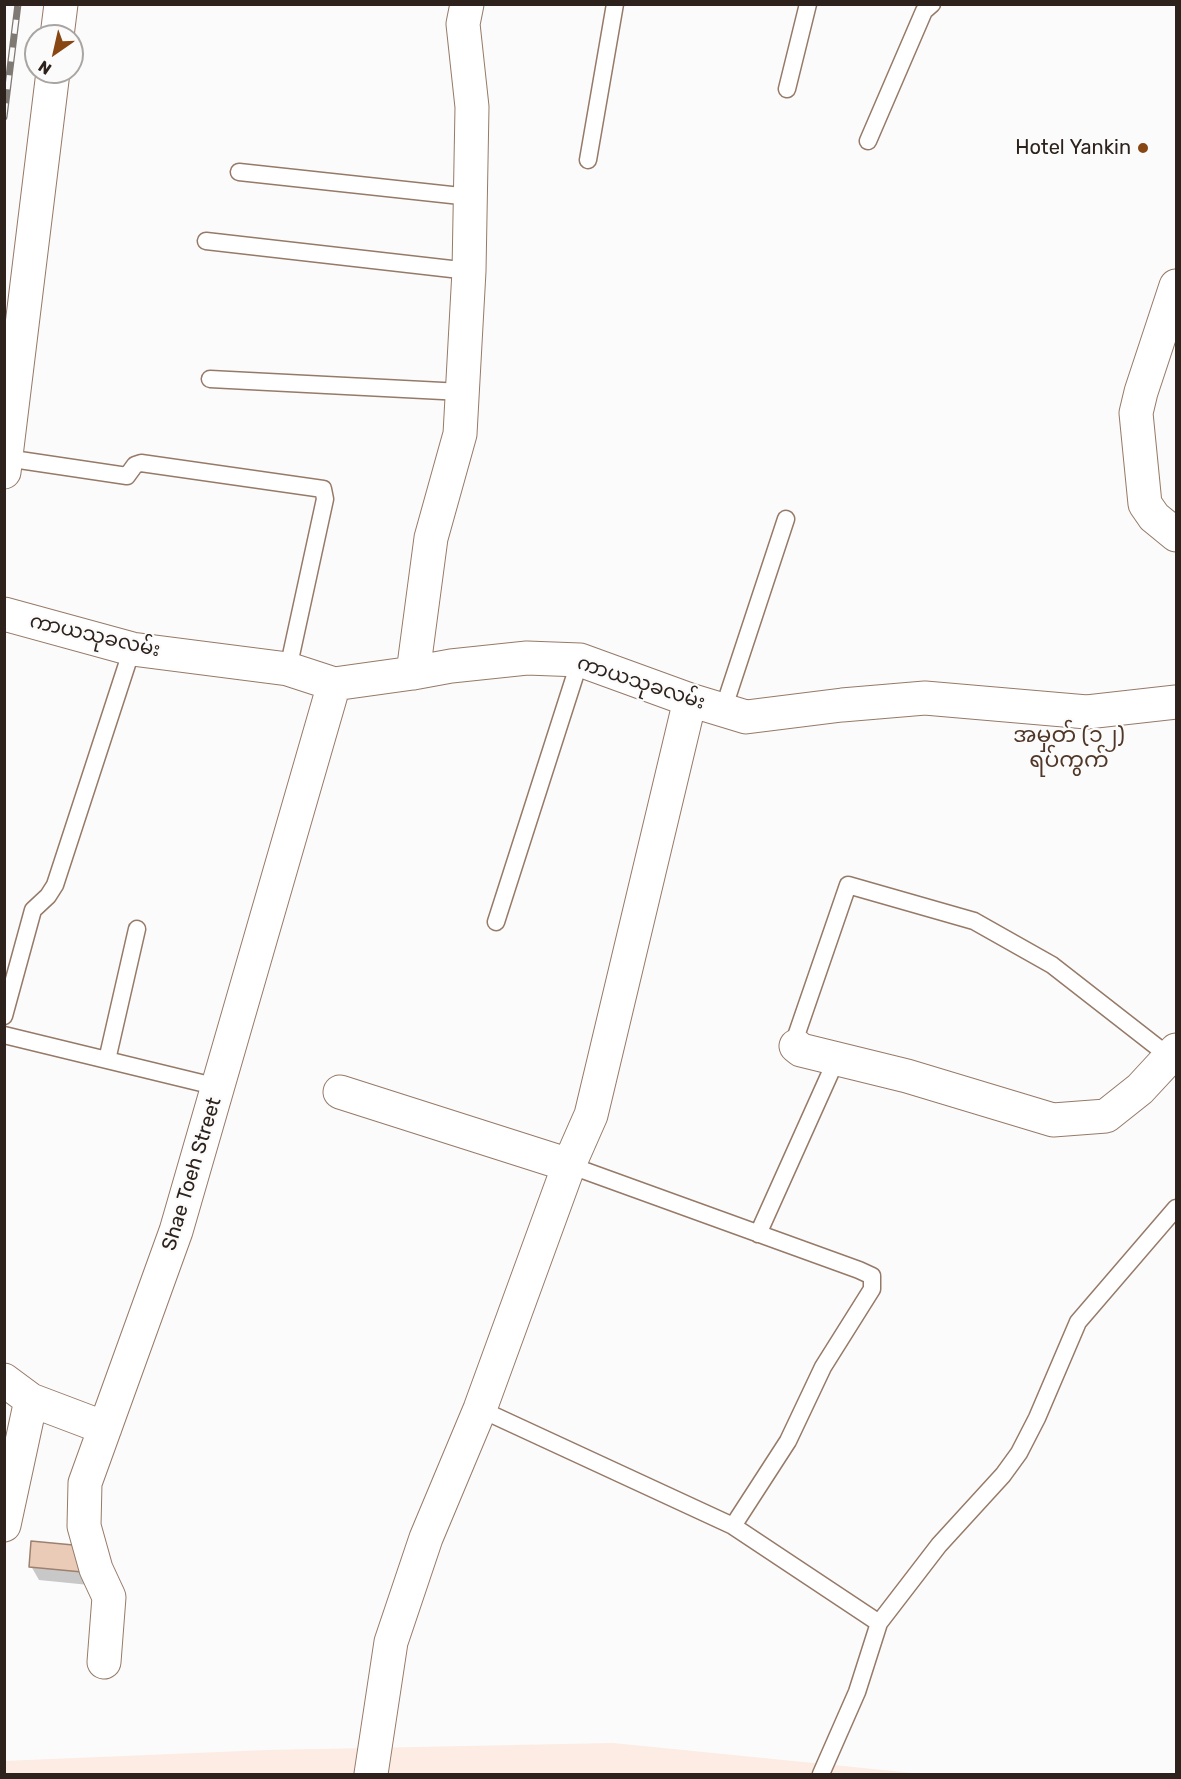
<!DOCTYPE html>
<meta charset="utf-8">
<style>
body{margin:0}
#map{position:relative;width:1181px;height:1779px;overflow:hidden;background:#fbfbfb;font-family:Rubik,sans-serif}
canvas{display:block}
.frame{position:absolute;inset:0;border:6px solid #2e231c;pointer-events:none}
.north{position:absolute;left:24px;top:24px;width:60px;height:60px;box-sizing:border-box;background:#fbfbfb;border:2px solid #a9a5a2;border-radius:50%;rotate:214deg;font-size:16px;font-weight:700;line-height:24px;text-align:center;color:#2e231c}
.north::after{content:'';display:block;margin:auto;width:21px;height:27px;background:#884612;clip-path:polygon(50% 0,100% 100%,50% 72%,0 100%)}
</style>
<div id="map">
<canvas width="1181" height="1779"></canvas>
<div class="frame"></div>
<div class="north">N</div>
</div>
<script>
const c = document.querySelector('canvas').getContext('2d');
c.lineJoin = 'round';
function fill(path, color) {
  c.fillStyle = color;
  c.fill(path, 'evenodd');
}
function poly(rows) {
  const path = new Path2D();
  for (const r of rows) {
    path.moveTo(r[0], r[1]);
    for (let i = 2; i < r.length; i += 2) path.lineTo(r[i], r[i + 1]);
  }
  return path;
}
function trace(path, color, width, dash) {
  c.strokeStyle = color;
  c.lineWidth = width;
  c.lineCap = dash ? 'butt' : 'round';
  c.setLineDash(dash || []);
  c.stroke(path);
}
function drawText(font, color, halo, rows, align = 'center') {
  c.font = font + ' Rubik,"Noto Sans Myanmar",sans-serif';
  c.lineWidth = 4.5;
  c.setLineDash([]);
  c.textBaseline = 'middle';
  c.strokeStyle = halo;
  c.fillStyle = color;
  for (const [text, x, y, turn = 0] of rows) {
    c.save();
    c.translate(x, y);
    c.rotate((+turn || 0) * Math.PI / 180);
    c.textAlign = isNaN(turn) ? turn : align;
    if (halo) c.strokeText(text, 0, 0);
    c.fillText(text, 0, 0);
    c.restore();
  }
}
const built = poly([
 [613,1743,923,1774,5,1774,4,1761,267,1750]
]);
const shadow = poly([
 [83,1547,89,1585,39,1580,31,1566]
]);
const building = poly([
 [31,1541,84,1546,82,1572,29,1567,31,1541]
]);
const service = poly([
 [787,89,808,4],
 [868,141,924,11,932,4],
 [588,160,615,4],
 [239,172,470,197],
 [206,241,469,271],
 [210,379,462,392],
 [6,458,127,476,135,465,141,463,323,489,325,499,288,669],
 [723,710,786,519],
 [496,922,580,660],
 [4,1016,33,910,48,896,55,885,132,649],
 [4,1035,218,1087],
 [796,1046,795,1039,848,885,974,921,1052,965,1170,1057],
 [107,1060,137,929],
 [569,1165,859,1270,872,1276,872,1289,823,1367,788,1441,733,1526],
 [758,1234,837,1058],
 [480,1409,733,1526,879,1623],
 [821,1774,857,1692,879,1623,939,1545,1003,1475,1019,1453,1037,1418,1078,1322,1176,1208]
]);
const minor = poly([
 [57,36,61,4],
 [1176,286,1141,392,1136,413,1145,504,1154,517,1176,535],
 [4,472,53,72],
 [4,614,132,649,288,669,334,684,413,673,451,666,527,658,580,660,690,700,746,717,842,705,925,698,1087,712,1176,702],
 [413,673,431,538,460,434,469,271,472,107,463,24,467,4],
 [796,1046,801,1050,907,1076,1053,1120,1106,1116,1140,1089,1176,1050],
 [340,1092,569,1165],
 [4,1380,31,1400,105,1428],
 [4,1525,31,1400],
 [104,1662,109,1597,96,1569,84,1526,85,1483,176,1231,334,684],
 [371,1774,391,1642,426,1538,480,1409,569,1165,591,1115,690,700]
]);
const rail = poly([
 [4,117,18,4]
]);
const markers = [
 [1143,148,6,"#884612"]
];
const poiNames = [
 ["Hotel Yankin",1131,148]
];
const streetNames = [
 ["ကာယသုခလမ်း",95,636,13],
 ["ကာယသုခလမ်း",641,683,18],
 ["Shae Toeh Street",192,1174,-73]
];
const quarterNames = [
 ["အမှတ် (၁၂)",1069,736],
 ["ရပ်ကွက်",1069,761]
];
fill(built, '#fcece3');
fill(shadow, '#0003');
fill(building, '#e9cbb8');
trace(building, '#9d806f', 1.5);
trace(service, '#967a68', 19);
trace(minor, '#967a68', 35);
trace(service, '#fff', 16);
trace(minor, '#fff', 33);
trace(rail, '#7f7974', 7);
trace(rail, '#fbfbfb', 4.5, [14]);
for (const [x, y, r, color] of markers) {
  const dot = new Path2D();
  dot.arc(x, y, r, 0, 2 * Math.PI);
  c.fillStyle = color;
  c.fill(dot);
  trace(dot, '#fbfbfb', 2);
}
drawText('20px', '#2e231c', '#fbfbfb', poiNames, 'right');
drawText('20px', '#2e231c', '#fbfbfb', streetNames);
drawText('22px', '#503728', '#fbfbfb', quarterNames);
</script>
